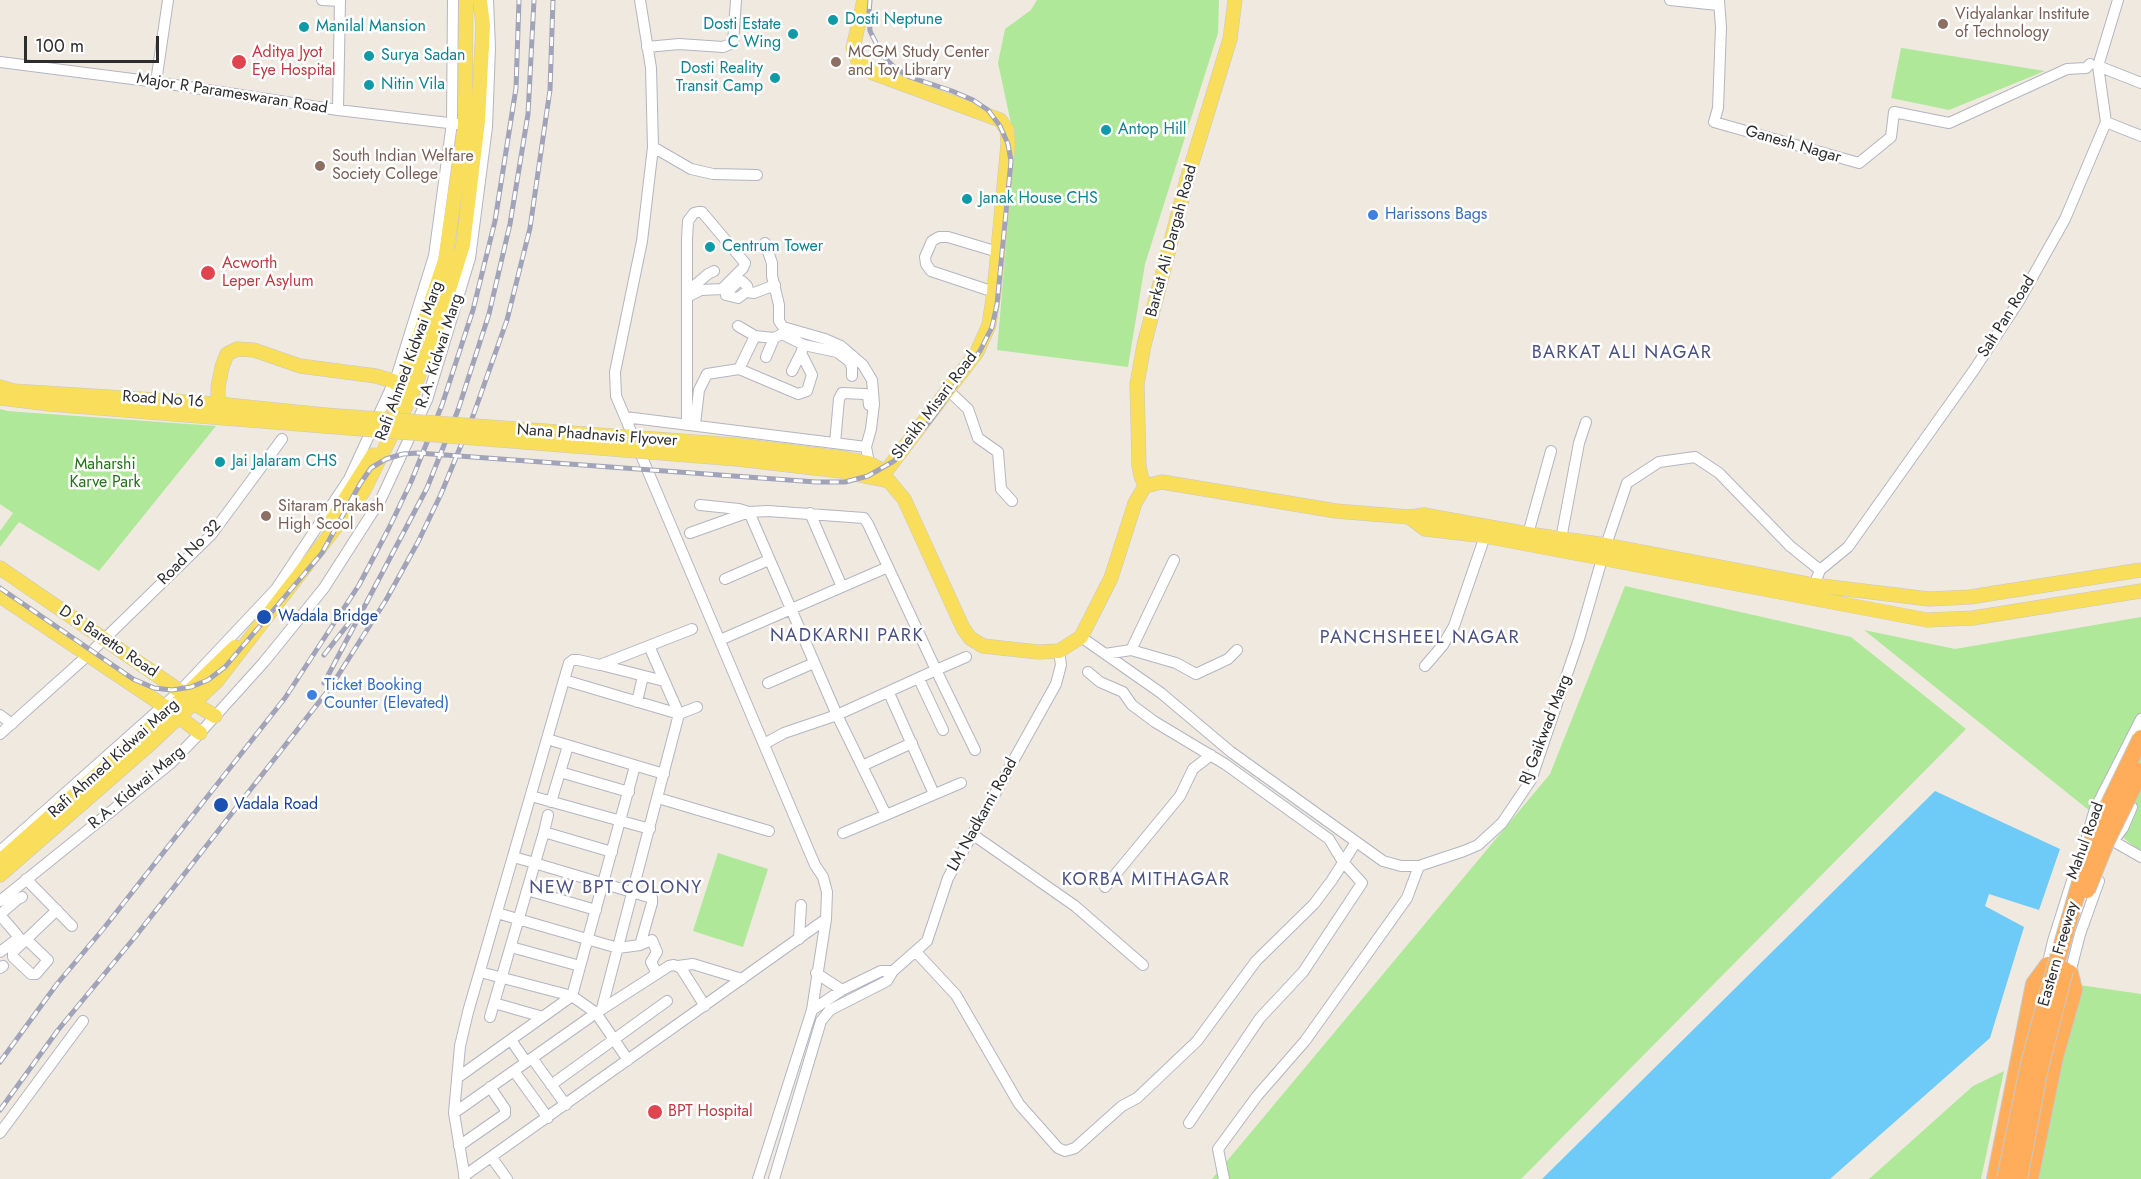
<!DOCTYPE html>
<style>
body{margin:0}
#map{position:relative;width:2141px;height:1179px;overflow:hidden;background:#efe9e0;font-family:Jost,sans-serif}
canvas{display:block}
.scale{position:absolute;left:24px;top:36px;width:135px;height:27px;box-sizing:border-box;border:3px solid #2d2d2d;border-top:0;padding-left:8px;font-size:18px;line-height:21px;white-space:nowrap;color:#2d2d2d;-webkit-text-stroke:4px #fff;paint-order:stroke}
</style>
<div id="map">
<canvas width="2141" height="1179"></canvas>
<div class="scale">100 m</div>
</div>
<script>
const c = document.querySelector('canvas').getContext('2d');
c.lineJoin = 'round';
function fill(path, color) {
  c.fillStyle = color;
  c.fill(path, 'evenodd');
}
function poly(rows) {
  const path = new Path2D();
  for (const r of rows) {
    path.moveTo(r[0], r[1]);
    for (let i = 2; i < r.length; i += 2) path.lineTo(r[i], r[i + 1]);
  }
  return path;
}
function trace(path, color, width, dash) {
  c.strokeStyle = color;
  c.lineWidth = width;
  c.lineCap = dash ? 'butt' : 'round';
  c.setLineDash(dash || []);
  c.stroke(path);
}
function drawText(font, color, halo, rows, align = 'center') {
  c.font = font + ' Jost,sans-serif';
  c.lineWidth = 5;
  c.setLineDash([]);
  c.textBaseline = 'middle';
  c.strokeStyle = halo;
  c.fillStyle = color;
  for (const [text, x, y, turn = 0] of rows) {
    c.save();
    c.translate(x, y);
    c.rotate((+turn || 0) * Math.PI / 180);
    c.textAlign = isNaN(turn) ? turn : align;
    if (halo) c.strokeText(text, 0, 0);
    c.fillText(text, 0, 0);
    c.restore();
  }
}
const green = poly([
 [1037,0,1219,0,1218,33,1145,264,1128,367,997,350,1015,142,998,63,1005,29,1031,10],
 [1901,48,1902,48,2045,71,1949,110,1891,98],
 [0,409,7,411,216,426,99,571,19,522,0,547,0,531,13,513,0,504],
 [1625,586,1851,637,1966,729,1521,1179,1212,1179,1550,774],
 [2141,617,2141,852,1864,630,1955,649],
 [718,853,768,869,743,947,693,931],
 [2073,984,2141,994,2141,1179,2032,1179],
 [2004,1071,1981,1179,1869,1179,1973,1086]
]);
const water = poly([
 [1935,791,2060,849,2039,910,1989,894,1985,906,2024,927,1990,1038,1830,1179,1542,1179]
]);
const minor = poly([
 [322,0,340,1],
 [640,0,651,68,653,147,642,241,615,372,616,396,815,865,823,877,827,892,826,919,812,1010,758,1179],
 [1670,0,1718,5],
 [1719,0,1721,27,1718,108,1714,122,1859,163,1891,137,1894,112,1949,123,2067,69,2086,68,2090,64],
 [647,47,679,44,723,47,733,43,736,0],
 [0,62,156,82,338,110,457,124],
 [2098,66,2141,83],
 [156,82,168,0],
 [338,110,340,0],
 [2106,122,2141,136],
 [653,147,691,169,713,174,757,175],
 [765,243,772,263,772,276,779,305,779,321,783,327,825,339,841,346,863,365,872,380,874,404,871,429,866,447,869,463,867,467],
 [739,281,742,281,747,286,748,290,746,292,738,298,726,295,726,293,739,281],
 [746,292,754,293,775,285],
 [994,292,931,271,926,264,925,257,932,241,939,237,948,237,998,252],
 [689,294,695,285,708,274,714,271],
 [738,326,755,336],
 [804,345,837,352,849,361,852,367,852,376],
 [766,357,774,338],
 [792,371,801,353],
 [948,390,968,409,978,438,998,452,1001,489,1012,501],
 [625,417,866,447],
 [687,423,687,240,688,221,694,213,698,212,702,212,745,263,743,268,722,289,701,290,687,297],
 [695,424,699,390,707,374,739,369,798,394,807,391,812,375,801,353,804,345,782,334,774,338,755,336,739,369],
 [835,443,839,399,842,393,865,394,868,396,869,405],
 [700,505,739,509,749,512,837,715,886,815,843,833],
 [810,513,842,587],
 [690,533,749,512,768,511,864,518,868,524,936,670,837,715,784,733,764,744],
 [1528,534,1551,451],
 [1561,539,1579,443,1586,422],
 [725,579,769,560],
 [1812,591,1820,570,1848,547,1974,370,2019,301,2065,219,2106,122,2098,66,2118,0],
 [1081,637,1161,693,1231,752,1383,861,1401,866,1419,866,1464,851,1478,845,1502,823,1531,780,1579,639,1606,545,1627,483,1659,462,1695,457,1719,473,1790,546,1820,570],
 [720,640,888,567],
 [1131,650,1174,560],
 [1105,654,1131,650,1176,663,1196,674,1228,659,1237,650],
 [966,657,936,670,975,750],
 [601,665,664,681],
 [1425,666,1443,645,1454,626,1485,536],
 [1088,672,1100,682,1123,692,1132,705,1155,722,1225,764,1329,839,1343,862,1362,883,1303,972,1260,1018,1189,1123],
 [919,679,943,730],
 [564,680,569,663,573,660,578,660,600,665,692,629],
 [768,683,814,663],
 [889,693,934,794],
 [637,702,643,676],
 [0,715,12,724],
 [0,734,87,656,211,535,282,439],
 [547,739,664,774],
 [862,766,912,743],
 [560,772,568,746],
 [531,796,650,829],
 [658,798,769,831],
 [551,802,560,772,629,792],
 [886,815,961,783],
 [544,832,548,815],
 [972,834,1075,906,1143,965],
 [2087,836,2095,809,2141,719],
 [2113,841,2123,828,2132,807],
 [2113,841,2141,857],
 [0,851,180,691,276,589,349,479,397,375,434,256,452,123,453,0],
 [26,879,72,926],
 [1105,887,1180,796,1193,769,1211,755],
 [527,890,596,910],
 [0,901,171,763,200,733,264,662,324,588,381,499,427,400,470,258,487,127,490,48,488,0],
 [4,911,18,899,22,897],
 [497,913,618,948,640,945,652,903,652,898,514,857],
 [0,915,18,936,17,939,0,952],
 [26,939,48,960,36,974,31,974,13,957,13,952,57,910],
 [799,939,801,905],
 [640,945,652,940,657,952,651,962,657,974],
 [511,947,580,966],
 [916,952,956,995,1019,1104,1058,1148,1065,1151,1069,1150,1075,1148,1122,1106,1137,1098,1197,1041,1256,961,1314,904,1332,880,1356,842],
 [678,966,693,964,742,979],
 [0,968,3,966],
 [2046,971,2053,941,2076,868],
 [480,972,572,996,596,1013,628,1060],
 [816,973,842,990],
 [2069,977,2080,934,2099,881],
 [494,1003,543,1017],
 [602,1008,679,714,649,646],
 [812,1010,842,990,881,971,893,971],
 [490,1017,544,832,612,852],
 [511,1040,526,1062],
 [532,1058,566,1105],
 [514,1071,548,1118],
 [457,1078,572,996,635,766],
 [551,1085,667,1001],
 [454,1113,596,1013,669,966,674,965,681,968,705,1006],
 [0,1133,83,1021],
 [459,1146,505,1114,505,1109,490,1087],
 [492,1158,507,1179],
 [464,1176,826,919],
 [465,1179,454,1113,460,1046,468,1012,564,680,679,714,697,707],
 [774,1179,821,1021,830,1010,887,981,893,971,927,941,948,878,1056,684,1061,665,1059,651],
 [1224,1179,1218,1149,1257,1096,1305,1041,1407,898,1419,866]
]);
const major = poly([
 [864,0,853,48,858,61,873,73,1000,120,1007,130,1008,144,994,292,989,325,977,352,880,479],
 [0,387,14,391,218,404,325,415],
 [0,398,49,404,324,426],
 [218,404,218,387,222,367,227,354,237,349,254,350,300,366,376,376,393,381,408,392],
 [391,419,445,261,465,125,466,0],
 [736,445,843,458,869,463,878,468,904,499,963,628,970,638,983,646,1038,652,1059,651,1081,637,1111,578,1135,503,1145,486,1162,482,1336,511,1409,517,1424,515,1528,534,1606,545,1814,585,1929,599,1970,597,2141,570],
 [737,459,840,471,889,481],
 [1145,486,1141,476,1139,466,1137,384,1144,345,1188,176,1230,39,1235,0],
 [1409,517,1425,529,1485,536,1927,620,1973,618,2141,591],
 [332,520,373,455],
 [0,568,180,691,195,704,215,716],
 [0,596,170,710,200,733],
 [0,861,170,710,235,647],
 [0,875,150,744,217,681,363,492,412,394,442,312,463,245,478,121,483,26,480,0]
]);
const highway = poly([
 [1995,1179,2034,984,2048,965],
 [2030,1179,2055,1057,2074,990,2070,973]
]);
const rail = poly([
 [0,588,133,679,154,688,172,690,191,687,208,680,225,667,322,553,360,484,371,468,386,459,403,454,418,453,816,482,845,482,868,476,894,461,930,421,980,351,992,327,997,304,1011,161,1008,144,1000,126,988,110,973,100,952,91,910,77,896,69,882,55,870,31,869,13,870,0],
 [324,655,352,619],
 [324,683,427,488,458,410,489,314,510,224,528,114,534,0],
 [0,1062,57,984,104,928,285,698,359,585,389,528,411,482,442,405,473,310,495,221,516,88,519,0],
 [0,1110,58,1030,135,937,330,688,386,600,418,542,441,494,473,416,507,320,530,228,546,117,550,90,553,0]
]);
const majorBridge = poly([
 [325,415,736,445],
 [324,426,737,459]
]);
const highwayBridge = poly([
 [2087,890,2107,840,2141,771],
 [2005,1179,2029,1064,2048,992,2094,835,2141,738],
 [2019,1179,2040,1068,2065,970]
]);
const markers = [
 [833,20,6,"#0f9aa8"],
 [1943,24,6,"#8d6e63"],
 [304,27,6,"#0f9aa8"],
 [793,34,6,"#0f9aa8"],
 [369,56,6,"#0f9aa8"],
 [239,62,8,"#e0444e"],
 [836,62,6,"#8d6e63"],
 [775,78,6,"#0f9aa8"],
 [369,85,6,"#0f9aa8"],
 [1106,130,6,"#0f9aa8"],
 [320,166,6,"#8d6e63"],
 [967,199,6,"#0f9aa8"],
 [1373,215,6,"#3f7fe0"],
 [710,247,6,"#0f9aa8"],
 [208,273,8,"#e0444e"],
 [220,462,6,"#0f9aa8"],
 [266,516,6,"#8d6e63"],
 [264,617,8,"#1a4fb4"],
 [312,695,6,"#3f7fe0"],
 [221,805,8,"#1a4fb4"],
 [655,1112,8,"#e0444e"]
];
const educationNames = [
 ["Vidyalankar Institute",1955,15],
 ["of Technology",1955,33],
 ["MCGM Study Center",848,53],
 ["and Toy Library",848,71],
 ["South Indian Welfare",332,157],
 ["Society College",332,175],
 ["Sitaram Prakash",278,507],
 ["High Scool",278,525]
];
const cultureNames = [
 ["Dosti Neptune",845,20],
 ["Dosti Estate",781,25,"right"],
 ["C Wing",781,43,"right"],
 ["Manilal Mansion",316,27],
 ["Surya Sadan",381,56],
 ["Dosti Reality",763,69,"right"],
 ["Transit Camp",763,87,"right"],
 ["Nitin Vila",381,85],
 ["Antop Hill",1118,130],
 ["Janak House CHS",979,199],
 ["Centrum Tower",722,247],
 ["Jai Jalaram CHS",232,462]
];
const healthNames = [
 ["Aditya Jyot",252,53],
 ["Eye Hospital",252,71],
 ["Acworth",222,264],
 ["Leper Asylum",222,282],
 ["BPT Hospital",668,1112]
];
const streetNames = [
 ["Major R Parameswaran Road",232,94,9],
 ["Ganesh Nagar",1793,145,16],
 ["Barkat Ali Dargah Road",1172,241,-75],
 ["Salt Pan Road",2007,317,-58],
 ["R.A. Kidwai Marg",440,351,-72],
 ["Rafi Ahmed Kidwai Marg",410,361,-70],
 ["Road No 16",163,400,4],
 ["Sheikh Misari Road",935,406,-53],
 ["Nana Phadnavis Flyover",597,436,4],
 ["Road No 32",190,553,-46],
 ["D S Baretto Road",108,642,34],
 ["RJ Gaikwad Marg",1546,730,-69],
 ["Rafi Ahmed Kidwai Marg",114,759,-42],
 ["R.A. Kidwai Marg",137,788,-40],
 ["LM Nadkarni Road",983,815,-61],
 ["Mahul Road",2086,841,-70],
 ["Eastern Freeway",2059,954,-74]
];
const shopNames = [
 ["Harissons Bags",1385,215],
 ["Ticket Booking",324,686],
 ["Counter (Elevated)",324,704]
];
const parkNames = [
 ["Maharshi",105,465],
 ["Karve Park",105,483]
];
const transitNames = [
 ["Wadala Bridge",278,617],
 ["Vadala Road",234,805]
];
const neighbourhoodNames = [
 ["BARKAT ALI NAGAR",1622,354],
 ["NADKARNI PARK",847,637],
 ["PANCHSHEEL NAGAR",1420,639],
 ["KORBA MITHAGAR",1146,881],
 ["NEW BPT COLONY",616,889]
];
fill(green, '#b0e89a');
fill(water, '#6ecaf6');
trace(minor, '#b3b5c1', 12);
trace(major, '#c8c8c8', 15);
trace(highway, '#c8c8c8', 18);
trace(minor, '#fff', 10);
trace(major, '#f9de5b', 14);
trace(highway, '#ffac5b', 16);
trace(rail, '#a1a3b9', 5);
trace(rail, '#fff', 3, [9]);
trace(majorBridge, '#c8c8c8', 15, []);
trace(highwayBridge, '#c8c8c8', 18, []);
trace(majorBridge, '#f9de5b', 14);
trace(highwayBridge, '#ffac5b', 16);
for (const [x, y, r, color] of markers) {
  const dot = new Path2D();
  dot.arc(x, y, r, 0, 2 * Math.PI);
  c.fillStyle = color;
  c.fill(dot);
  trace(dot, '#fff', 2);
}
drawText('16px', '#785e54', '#fff', educationNames, 'left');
drawText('16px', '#0d838f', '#fff', cultureNames, 'left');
drawText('16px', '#be3a42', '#fff', healthNames, 'left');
drawText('16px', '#2d2d2d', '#fff', streetNames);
drawText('16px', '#366cbe', '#fff', shopNames, 'left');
drawText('16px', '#247117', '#fff', parkNames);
drawText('16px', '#164399', '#fff', transitNames, 'left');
c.letterSpacing = '1.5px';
drawText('18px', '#4a5182', '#fff', neighbourhoodNames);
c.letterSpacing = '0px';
</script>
